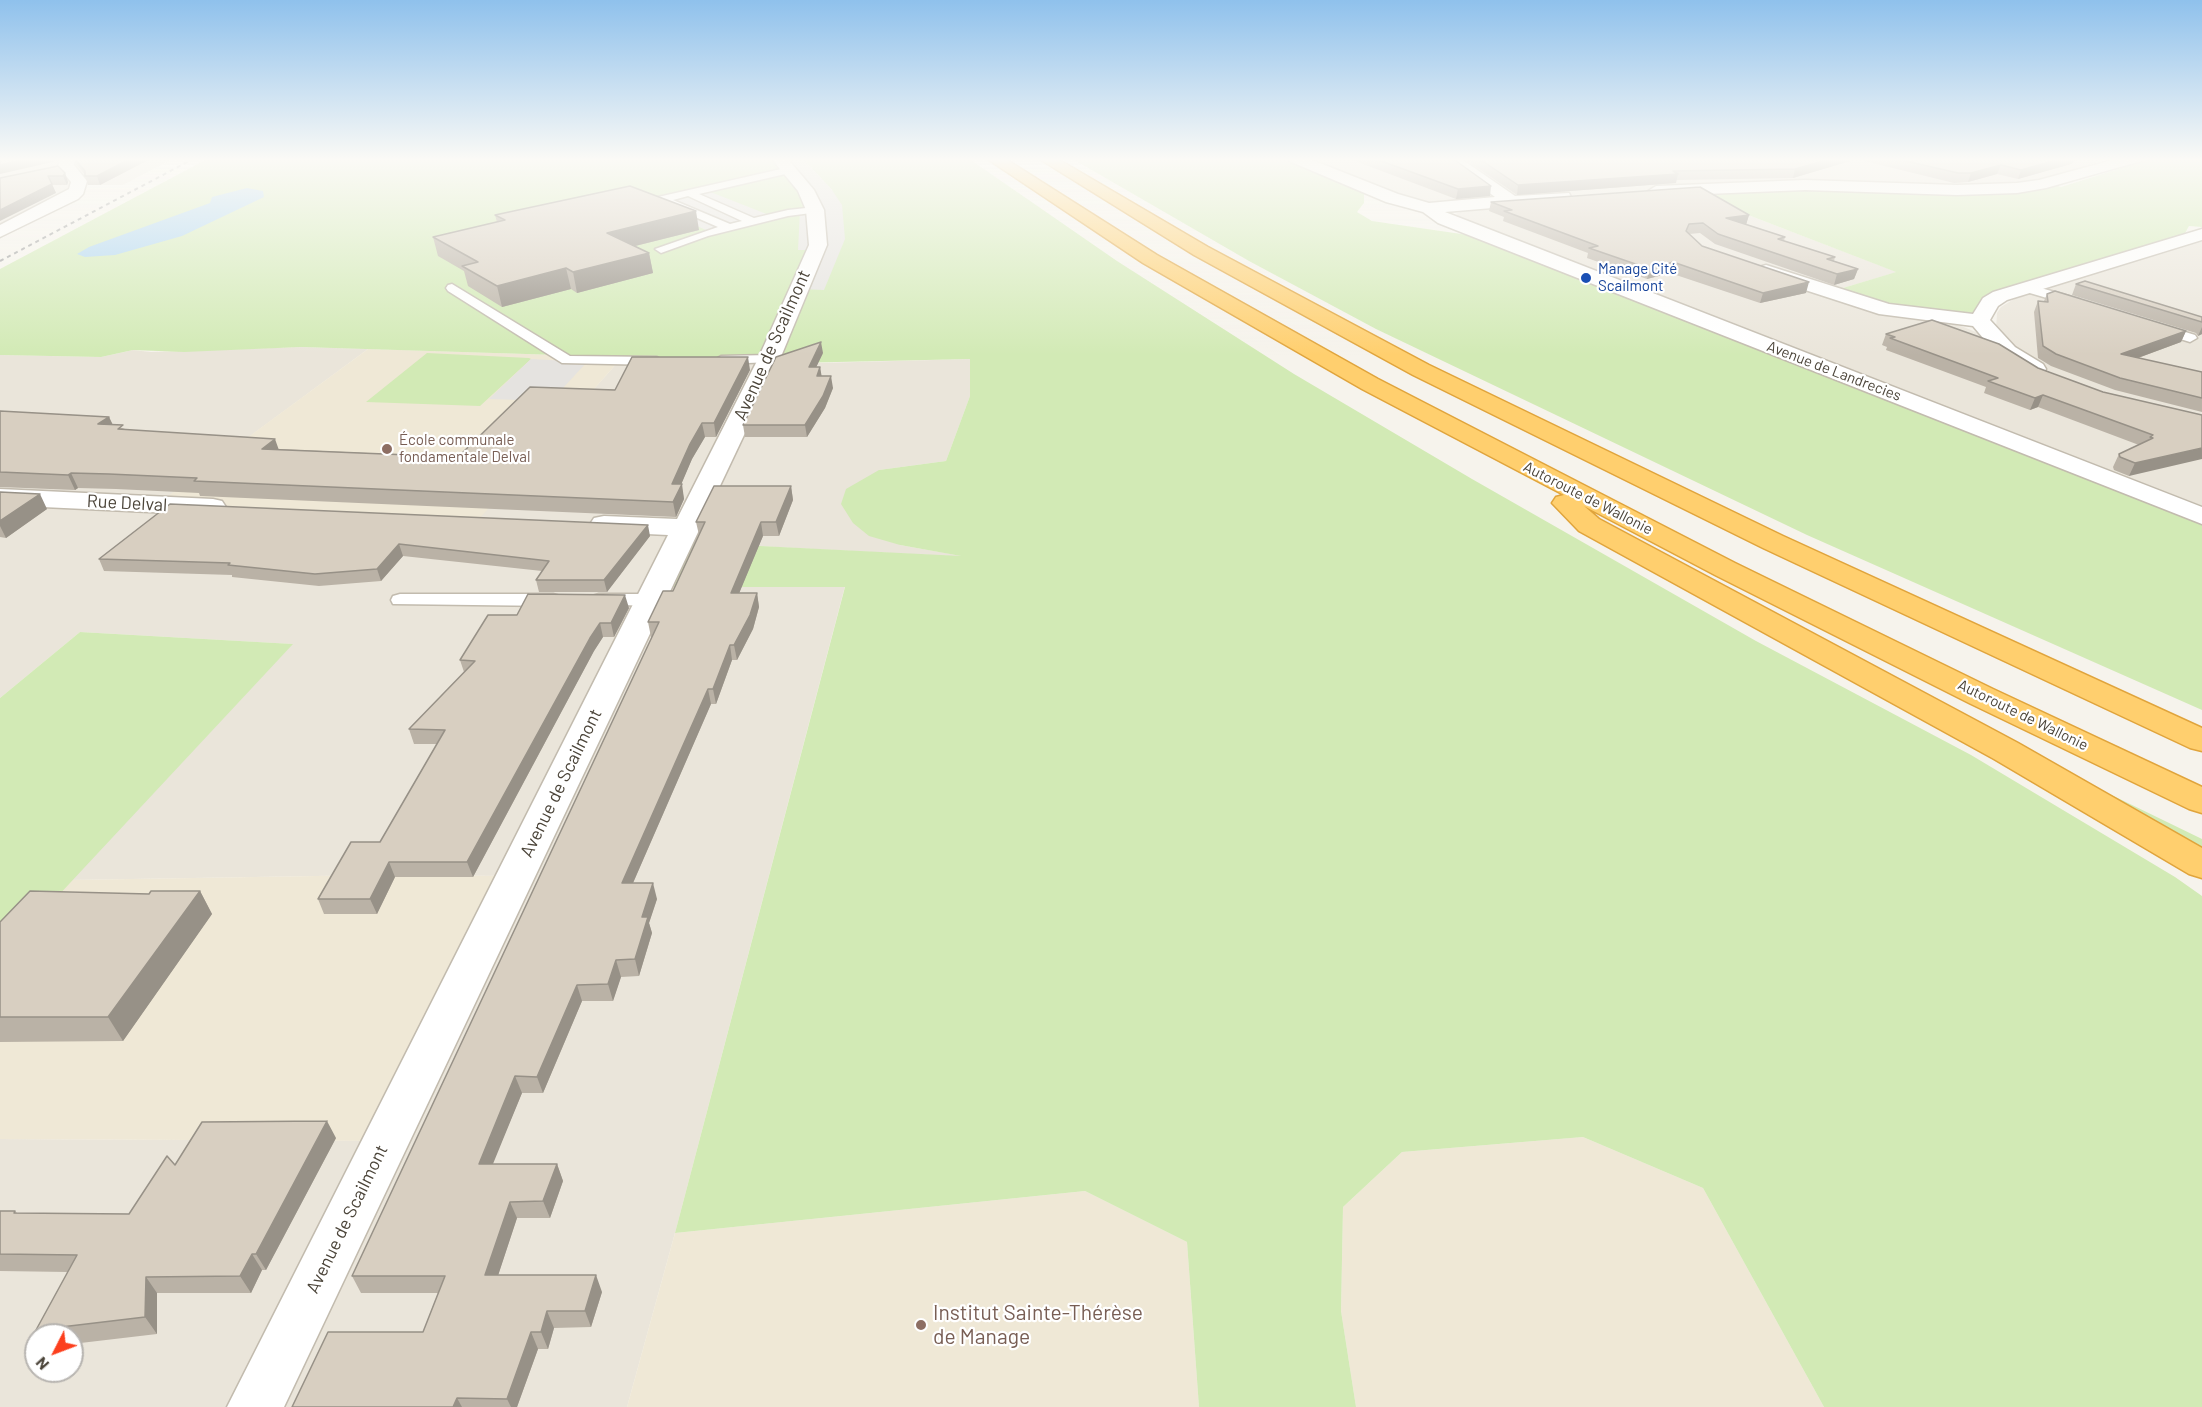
<!DOCTYPE html>
<meta charset="utf-8">
<style>
body{margin:0}
#map{position:relative;width:2202px;height:1407px;overflow:hidden;background:#f6f3ec;font-family:Barlow,sans-serif}
canvas{display:block}
.north{position:absolute;left:24px;top:1323px;width:60px;height:60px;box-sizing:border-box;background:#fff;border:2px solid #b7b4b0;border-radius:50%;rotate:228deg;font-size:16px;font-weight:700;line-height:24px;text-align:center;color:#4b4439}
.north::after{content:'';display:block;margin:auto;width:21px;height:27px;background:#fc3f1d;clip-path:polygon(50% 0,100% 100%,50% 72%,0 100%)}
</style>
<div id="map">
<canvas width="2202" height="1407"></canvas>
<div class="north">N</div>
</div>
<script>
const c = document.querySelector('canvas').getContext('2d');
c.lineJoin = 'round';
function fill(path, color) {
  c.fillStyle = color;
  c.fill(path, 'evenodd');
}
function poly(rows) {
  const path = new Path2D();
  for (const r of rows) {
    path.moveTo(r[0], r[1]);
    for (let i = 2; i < r.length; i += 2) path.lineTo(r[i], r[i + 1]);
  }
  return path;
}
function trace(path, color, width, dash) {
  c.strokeStyle = color;
  c.lineWidth = width;
  c.lineCap = dash ? 'butt' : 'round';
  c.setLineDash(dash || []);
  c.stroke(path);
}
function drawText(font, color, halo, rows, align = 'center') {
  c.font = font + ' Barlow,sans-serif';
  c.lineWidth = 4.5;
  c.setLineDash([]);
  c.textBaseline = 'middle';
  c.strokeStyle = halo;
  c.fillStyle = color;
  for (const [text, x, y, turn = 0] of rows) {
    c.save();
    c.translate(x, y);
    c.rotate((+turn || 0) * Math.PI / 180);
    c.textAlign = isNaN(turn) ? turn : align;
    if (halo) c.strokeText(text, 0, 0);
    c.fillText(text, 0, 0);
    c.restore();
  }
}
const residential = poly([
 [0,158,174,158,123,185,80,185,0,232],
 [1307,158,2095,158,2099,162,2033,183,2011,187,1819,183,1430,202,1408,198],
 [1552,202,1743,213,1897,272,1823,294,1961,326,1976,332,2013,364,2202,424,2202,506,2191,512,1472,223,1455,214,1466,210],
 [2202,240,2202,417,2144,404,2088,387,2036,366,2005,340,1996,329,1997,313,2001,307,2014,299],
 [301,347,368,349,158,504,491,504,618,362,820,363,971,359,970,396,946,461,879,470,900,545,968,557,680,542,658,587,845,586,675,1233,627,1407,0,1407,0,1139,386,1141,515,876,378,875,71,880,292,644,80,632,0,698,0,355,101,357,133,350,151,352],
 [36,1335,72,1335,72,1371,36,1371]
]);
const education = poly([
 [368,349,558,355,618,362,479,519,157,504],
 [378,875,515,876,386,1141,0,1139,0,958,71,880],
 [1583,1137,1703,1188,1824,1407,1356,1407,1341,1311,1343,1207,1402,1152],
 [1085,1191,1187,1242,1199,1407,627,1407,675,1233]
]);
const green = poly([
 [209,158,779,158,790,170,815,210,798,249,832,190,802,158,968,158,1117,261,1294,374,1472,479,1756,641,1971,755,2175,877,2202,896,2202,1407,1824,1407,1703,1188,1583,1137,1402,1152,1343,1207,1341,1311,1356,1407,1199,1407,1187,1242,1085,1191,675,1233,845,587,657,587,680,542,961,556,900,545,869,536,853,523,841,504,846,489,879,470,946,461,970,396,970,359,793,363,769,359,587,362,558,355,301,347,184,352,133,350,101,357,0,355,0,269],
 [1071,158,1283,158,1364,192,1364,203,1357,212,1372,221,1475,236,2202,525,2202,710,1807,535,1376,329,1249,261],
 [2153,158,2202,158,2202,227,2189,226,2184,235,1996,291,1982,300,1976,311,1971,314,1897,310,1833,291,1896,272,1743,213,1700,189,1957,190,2047,183,2061,187],
 [427,353,529,358,531,359,480,406,366,402],
 [80,632,293,644,0,958,0,698],
 [2058,769,2202,839,2202,857]
]);
const parking = poly([
 [779,158,802,158,832,190,842,205,845,239,824,290,798,289,815,250,798,250,800,211,815,210,790,170],
 [708,191,769,215,706,230,642,202],
 [531,359,587,362,551,401,489,399]
]);
const water = poly([
 [247,188,263,191,264,197,182,236,115,255,85,257,77,254,89,247,210,203,212,197]
]);
const lane = poly([
 [790,167,794,168,794,172,699,194,754,218,788,210,815,207,819,208,819,212,788,216,708,236,661,253,655,249,718,227,658,201,658,197,790,167],
 [688,196,742,221,730,224,673,200,688,196],
 [452,284,570,356,657,357,664,361,657,365,562,363,448,291,446,288,448,285,452,284],
 [2027,284,2079,299,2080,302,2074,306,2023,291,2021,288,2027,284],
 [2156,323,2195,335,2197,338,2190,342,2151,330,2149,327,2151,324,2156,323],
 [769,355,774,356,776,359,774,362,721,364,714,360,721,356,769,355],
 [400,594,553,594,560,596,562,600,560,604,553,606,393,604,391,600,393,596,400,594],
 [599,594,651,594,658,596,660,600,658,604,651,606,592,604,590,600,592,596,599,594]
]);
const street = poly([
 [60,158,75,158,74,165,87,181,83,194,78,199,0,237,0,225,69,189,71,182,58,166,60,158],
 [771,158,787,158,814,190,824,210,827,245,780,359,284,1407,227,1407,668,535,604,532,594,530,590,524,594,518,604,516,677,519,758,359,809,245,806,210,798,191,771,158],
 [1286,158,1307,158,1398,194,1429,203,1495,197,1443,158,1460,158,1515,196,1569,193,1571,197,1569,201,1563,202,1445,212,2202,507,2202,524,1438,223,1423,212,1386,202,1289,161,1286,158],
 [2120,158,2144,158,2141,161,2046,188,2017,193,1957,195,1805,190,1656,196,1648,191,1656,186,1805,180,1957,185,2017,183,2039,180,2120,158],
 [2202,229,2202,240,2007,300,1998,306,1990,320,2015,347,2043,364,2046,369,2043,374,2035,376,2027,374,1999,357,1973,326,1879,314,1759,275,1756,271,1759,267,1766,265,1889,304,1973,314,1983,298,1993,292,2202,229],
 [0,489,213,499,222,501,226,507,222,513,213,515,0,505,0,489]
]);
const highway = poly([
 [986,158,1004,158,1157,255,1378,379,1735,563,1993,689,2202,787,2202,813,2189,809,1969,703,1715,575,1584,506,1599,519,2018,743,2202,848,2202,878,2189,874,1994,759,1579,531,1552,503,1556,497,1564,495,1362,389,1143,263,986,158],
 [1038,158,1056,158,1208,247,1429,365,1783,536,2202,728,2202,751,2190,748,1763,548,1413,375,1194,255,1038,158]
]);
const rail = poly([
 [0,261,195,158]
]);
const wall = poly([
 [74,158,152,158,100,185,88,185,85,175,76,164],
 [1347,158,1452,158,1490,196,1456,199],
 [1463,158,1851,158,1850,161,1793,178,1676,180,1676,183,1517,195],
 [1852,158,2079,158,2071,164,2018,179,1997,174,1968,182,1954,183],
 [65,173,68,182,67,185,52,185,56,193,0,178],
 [1491,202,1749,215,1746,224,1785,237,1784,241,1835,257,1834,261,1858,269,1854,279,1834,285,1715,244,1700,233,1689,234,1702,246,1806,293,1760,303,1670,273,1647,279,1587,258,1588,253,1503,221,1504,217,1489,211],
 [495,215,699,230,635,246,649,253,653,273,577,293,571,289,502,307,468,286,464,271,438,256,433,237,497,222],
 [2076,284,2202,317,2202,334,2198,336,2196,333,2072,295],
 [2047,294,2186,331,2181,342,2138,358,2202,372,2202,412,2115,390,2051,366,2038,358,2034,312,2038,301,2044,301],
 [1886,334,2038,368,2103,392,2202,415,2129,476,2114,470,2113,467,2119,454,2139,445,2038,407,2030,410,1984,393,1986,387,1886,350,1887,347,1882,345],
 [823,353,816,367,820,367,821,376,833,388,825,408,807,437,745,437,743,425],
 [750,370,716,437,705,437,692,459,681,484,684,499,676,517,200,496,199,493,116,489,78,488,75,490,0,487,0,411,109,417,113,425,125,429,278,449,458,457,615,390],
 [791,486,793,500,779,536,763,536,739,593,757,593,759,607,753,629,737,660,732,660,716,704,711,704,633,883,657,899,649,923,652,933,639,976,621,977,613,1001,582,1001,543,1093,522,1093,492,1164,557,1164,563,1181,550,1218,517,1218,498,1275,602,1292,591,1327,554,1328,548,1349,538,1349,517,1407,292,1407,423,1332,438,1293,361,1293,352,1276,652,637,651,637,648,622,673,591,699,535,696,522],
 [0,492,47,509,6,538,0,537],
 [170,504,650,536,607,592,539,592,536,580,542,571,403,556,381,581,319,586,232,577,232,575,104,571,99,559],
 [629,608,614,637,603,637,594,651,473,877,395,877,377,914,324,914,318,899,380,842,437,744,414,744,409,729,464,672,460,660,517,615],
 [200,891,212,914,123,1041,0,1042,0,922,149,894],
 [336,1138,266,1270,262,1270,251,1293,157,1293,157,1334,72,1344,72,1335,40,1335,36,1330,68,1272,0,1271,0,1211,15,1211,17,1213,129,1214,175,1165]
]);
const shadedWall = poly([
 [32,158,59,158,57,161,0,174,0,165],
 [132,158,152,158,100,185,97,176],
 [1834,158,1851,158,1850,161,1793,178,1795,169],
 [2064,158,2079,158,2071,164,2018,179,2021,170],
 [2001,165,1997,174,1968,182,1971,173],
 [65,173,68,182,67,185,63,176],
 [1678,174,1676,183,1517,195,1518,185],
 [52,184,56,193,0,221,0,210],
 [1491,186,1490,196,1456,199,1458,189],
 [696,211,699,230,611,252,607,233],
 [1749,215,1746,225,1726,218],
 [649,253,653,273,577,293,573,272],
 [1673,262,1670,273,1647,279,1650,269],
 [566,268,571,289,502,307,497,286],
 [1858,269,1854,279,1834,285,1837,274],
 [1809,282,1806,293,1760,303,1763,293],
 [2202,327,2202,334,2198,336],
 [2186,331,2181,342,2116,366,2121,354],
 [821,342,823,353,811,378,809,367],
 [748,357,750,370,716,437,714,423],
 [820,367,822,378,817,376],
 [831,376,833,388,825,408,807,437,805,425],
 [2043,395,2038,407,2030,410,2035,398],
 [109,417,116,432,98,424],
 [702,423,705,437,692,459,678,492,682,484,684,499,676,517,673,502,672,484,690,444],
 [275,439,280,453,262,449],
 [2202,448,2202,459,2129,476,2135,463],
 [71,473,78,488,75,490,68,475],
 [791,486,793,500,779,536,776,522],
 [40,494,47,509,6,538,0,526,0,521],
 [761,522,763,536,733,608,731,593],
 [648,525,650,536,607,592,604,580],
 [399,544,403,556,381,581,377,569],
 [757,593,759,607,753,629,737,660,734,645],
 [625,595,629,608,614,637,611,623],
 [600,623,603,637,594,651,473,877,467,862,590,638],
 [730,645,732,660,716,704,713,689],
 [708,689,711,704,626,899,622,883],
 [389,862,395,877,377,914,370,899],
 [653,883,657,899,649,923,652,933,639,976,635,959,642,917],
 [200,891,212,914,123,1041,108,1017],
 [616,960,621,977,613,1001,608,984],
 [577,985,582,1001,543,1093,537,1077],
 [515,1076,522,1093,486,1181,479,1164],
 [327,1121,336,1138,266,1270,256,1254],
 [557,1164,563,1181,550,1218,543,1201],
 [510,1202,517,1218,493,1291,485,1275],
 [252,1254,262,1270,251,1293,240,1276],
 [596,1275,602,1292,591,1327,585,1311],
 [146,1277,157,1293,157,1334,145,1317],
 [547,1311,554,1328,548,1349,541,1332],
 [531,1332,538,1349,517,1407,511,1407,507,1399],
 [457,1398,462,1407,453,1407]
]);
const building = poly([
 [0,158,32,158,0,165,0,158],
 [74,158,132,158,97,176,85,176,85,171,74,158],
 [1373,158,1452,158,1491,186,1458,189,1373,158],
 [1478,158,1834,158,1795,169,1673,171,1678,174,1518,185,1478,158],
 [1893,158,2064,158,2021,170,2001,165,1971,173,1958,173,1893,158],
 [58,166,65,173,63,176,48,176,52,184,0,210,0,178,58,166],
 [630,186,696,211,607,233,649,253,573,272,566,268,497,286,462,266,478,262,433,237,505,220,495,215,630,186],
 [1700,187,1749,215,1726,218,1785,237,1778,239,1835,257,1827,259,1858,269,1837,274,1718,234,1703,223,1689,224,1686,231,1702,246,1809,282,1763,293,1673,262,1650,269,1589,248,1598,246,1504,211,1512,210,1491,202,1700,187],
 [2085,281,2202,317,2202,322,2076,284,2085,281],
 [2055,291,2186,331,2121,354,2202,372,2202,398,2120,378,2056,354,2043,346,2038,301,2048,302,2047,294,2055,291],
 [1932,320,1999,344,2038,368,2103,392,2202,415,2202,448,2135,463,2120,457,2119,454,2153,438,2150,437,2153,435,2043,395,2035,398,1988,381,1998,378,1890,338,1895,337,1886,334,1932,320],
 [821,342,809,367,820,367,817,376,831,376,823,396,805,425,743,425,776,357,821,342],
 [632,357,748,357,714,423,702,423,690,444,672,484,682,484,673,502,194,481,197,478,109,474,71,473,68,475,0,472,0,411,109,417,98,424,123,425,118,429,275,439,262,449,458,457,530,387,615,390,632,357],
 [714,486,791,486,776,522,761,522,731,593,757,593,750,615,734,645,730,645,713,689,708,689,622,883,653,883,642,917,648,917,635,959,616,960,608,984,577,985,537,1077,515,1076,479,1164,557,1164,543,1201,510,1202,485,1275,596,1275,585,1311,547,1311,541,1332,531,1332,507,1399,457,1398,453,1407,292,1407,328,1332,423,1332,445,1276,352,1276,659,622,648,622,663,591,673,591,705,522,696,522,714,486],
 [0,492,40,494,0,521,0,492],
 [170,504,648,525,604,580,536,580,549,561,399,544,377,569,315,574,228,565,230,563,99,559,170,504],
 [528,594,625,595,611,623,600,623,590,638,467,862,389,862,370,899,318,899,351,842,380,842,445,730,409,729,475,661,460,660,488,615,517,615,528,594],
 [30,891,149,894,151,891,200,891,108,1017,0,1017,0,922,30,891],
 [327,1121,256,1254,252,1254,240,1276,146,1277,145,1317,36,1330,77,1255,0,1254,0,1211,15,1211,14,1213,129,1214,167,1156,175,1165,202,1122,327,1121]
]);
const markers = [
 [1586,278,6,"#1a4fb4"],
 [387,449,6,"#8d6e63"],
 [921,1325,6,"#8d6e63"]
];
const farTransitnames = [
 ["Manage Cité",1598,269],
 ["Scailmont",1598,286]
];
const farStreetnames = [
 ["Avenue de Landrecies",1834,371,21],
 ["Autoroute de Wallonie",1588,498,27],
 ["Autoroute de Wallonie",2023,715,26]
];
const farEducationnames = [
 ["École communale",399,440],
 ["fondamentale Delval",399,457]
];
const streetNames = [
 ["Avenue de Scailmont",772,345,-66],
 ["Rue Delval",127,503,3],
 ["Avenue de Scailmont",561,783,-64],
 ["Avenue de Scailmont",347,1219,-64]
];
const nearEducationnames = [
 ["Institut Sainte-Thérèse",933,1313],
 ["de Manage",933,1337]
];
fill(residential, '#eae5da');
fill(education, '#efe8d6');
fill(green, '#d2eab5');
fill(parking, '#e5e3e0');
fill(water, '#a9d4f2');
trace(lane, '#c2bbae', 3);
trace(street, '#c2bbae', 3);
trace(highway, '#e0a43c', 3);
fill(lane, '#fff');
fill(street, '#fff');
fill(highway, '#ffcf6e');
trace(rail, '#9a9a9a', 2, [4, 4]);
fill(wall, '#bab2a6');
fill(shadedWall, '#979187');
fill(building, '#d8cfc1');
trace(building, '#979187', 1.5);
const sky = c.createLinearGradient(0, 0, 0, 355);
sky.addColorStop(0, '#8fc1ec');
sky.addColorStop(0.45, '#fbfaf6');
sky.addColorStop(1, '#fbfaf600');
c.fillStyle = sky;
c.fillRect(0, 0, 2202, 355);
for (const [x, y, r, color] of markers) {
  const dot = new Path2D();
  dot.arc(x, y, r, 0, 2 * Math.PI);
  c.fillStyle = color;
  c.fill(dot);
  trace(dot, '#fff', 2);
}
drawText('15px', '#164399', '#fff', farTransitnames, 'left');
drawText('15px', '#4b4439', '#fff', farStreetnames);
drawText('15px', '#785e54', '#fff', farEducationnames, 'left');
drawText('18px', '#4b4439', '#fff', streetNames);
drawText('21px', '#785e54', '#fff', nearEducationnames, 'left');
</script>
